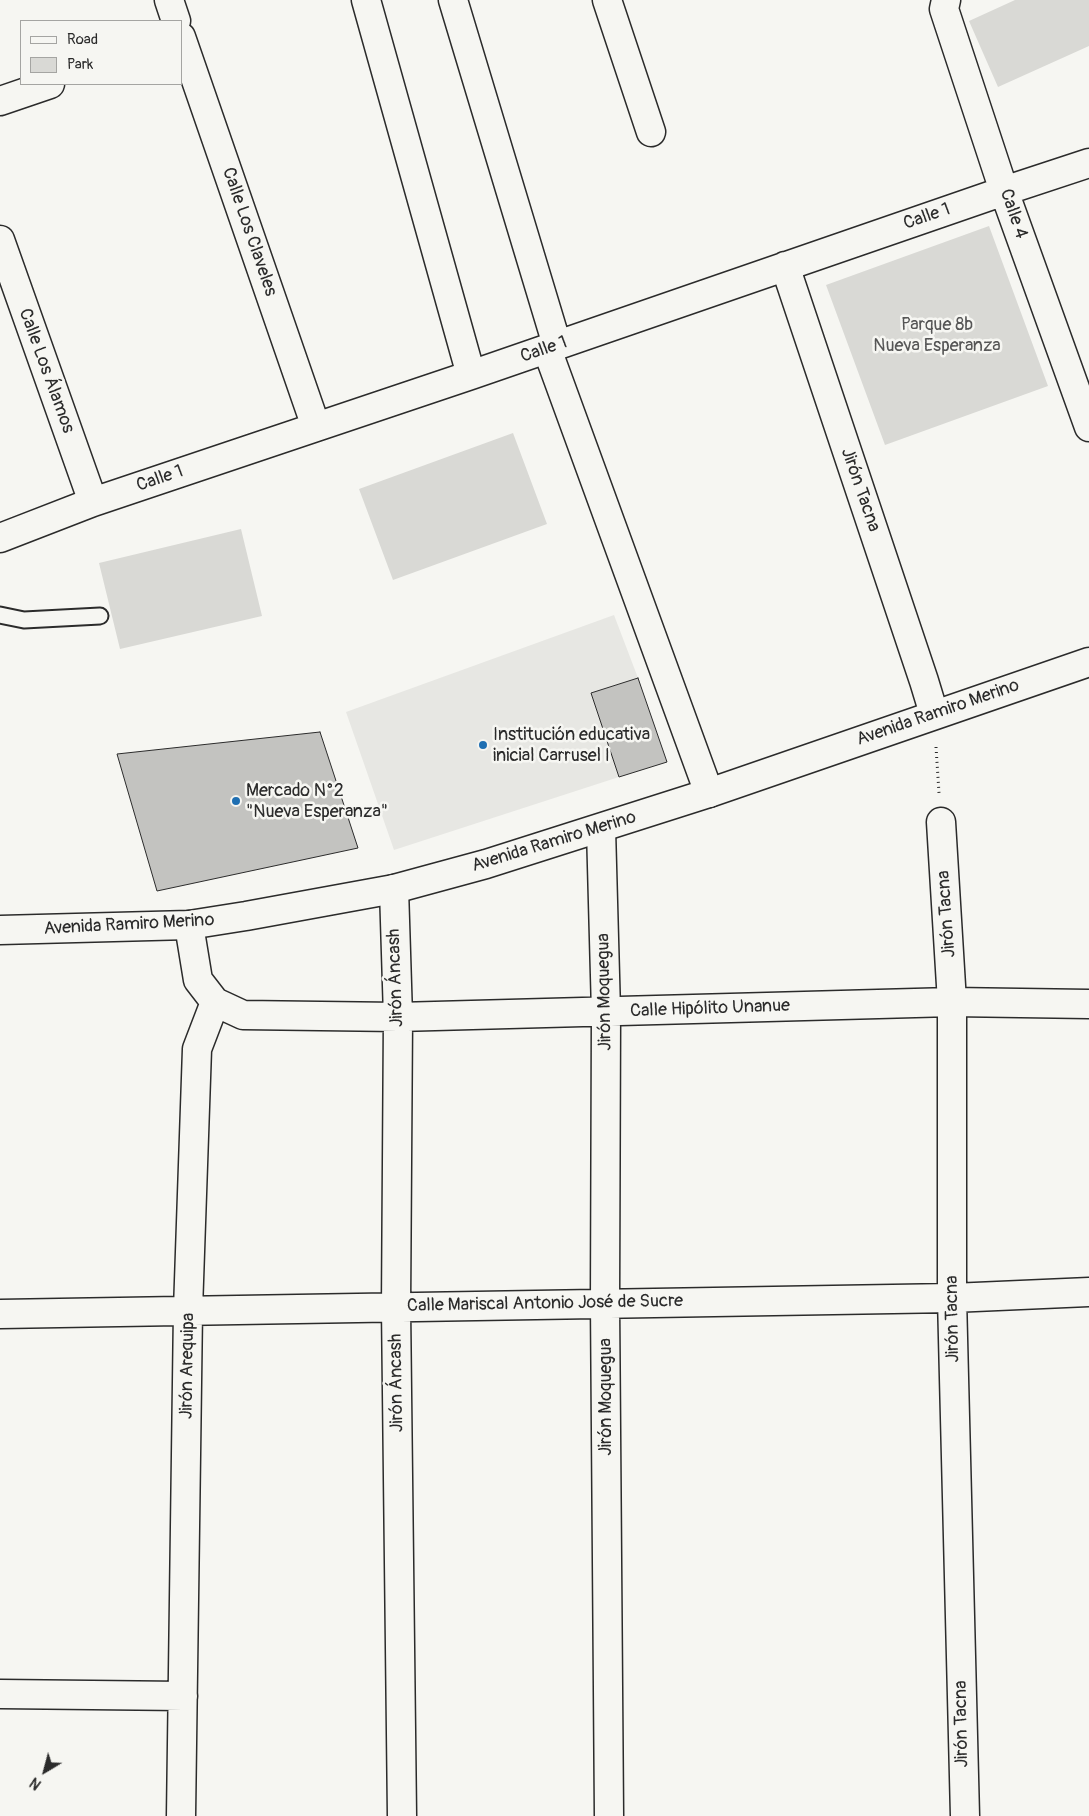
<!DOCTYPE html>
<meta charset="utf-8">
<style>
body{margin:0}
#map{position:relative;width:1089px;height:1816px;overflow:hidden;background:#f6f6f2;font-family:Pangolin,sans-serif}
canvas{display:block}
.legend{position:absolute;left:20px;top:20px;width:162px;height:65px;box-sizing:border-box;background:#f6f6f2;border:1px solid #a5a5a2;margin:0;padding:6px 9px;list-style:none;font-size:15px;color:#2b2b2b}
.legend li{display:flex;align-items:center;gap:10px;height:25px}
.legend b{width:25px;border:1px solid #a5a5a2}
.north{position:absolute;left:20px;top:1746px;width:50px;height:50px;-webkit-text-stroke:4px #f6f6f2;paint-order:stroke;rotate:217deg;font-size:14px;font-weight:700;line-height:20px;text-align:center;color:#2b2b2b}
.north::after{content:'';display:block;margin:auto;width:18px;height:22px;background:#2b2b2b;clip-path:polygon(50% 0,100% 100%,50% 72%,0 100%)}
</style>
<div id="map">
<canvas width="1089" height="1816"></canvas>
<ul class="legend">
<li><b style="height:6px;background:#f6f6f2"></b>Road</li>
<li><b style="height:14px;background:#d9d9d5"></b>Park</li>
</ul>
<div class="north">N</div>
</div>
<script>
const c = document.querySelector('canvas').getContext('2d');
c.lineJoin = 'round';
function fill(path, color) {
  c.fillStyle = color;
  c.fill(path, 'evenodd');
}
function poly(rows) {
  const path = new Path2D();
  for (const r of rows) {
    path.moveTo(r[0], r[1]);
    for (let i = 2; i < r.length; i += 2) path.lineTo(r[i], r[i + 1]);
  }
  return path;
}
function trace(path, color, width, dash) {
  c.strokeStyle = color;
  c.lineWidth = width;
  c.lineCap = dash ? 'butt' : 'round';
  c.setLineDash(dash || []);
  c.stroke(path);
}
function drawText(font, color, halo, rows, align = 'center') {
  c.font = font + ' Pangolin,sans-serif';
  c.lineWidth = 5;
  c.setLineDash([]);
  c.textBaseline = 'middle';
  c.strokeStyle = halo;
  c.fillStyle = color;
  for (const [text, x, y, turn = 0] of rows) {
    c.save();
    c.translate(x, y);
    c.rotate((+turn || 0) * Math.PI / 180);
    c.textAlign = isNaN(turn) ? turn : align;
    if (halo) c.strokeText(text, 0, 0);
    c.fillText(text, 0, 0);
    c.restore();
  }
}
const built = poly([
 [614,615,638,678,591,693,619,777,394,850,346,712]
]);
const green = poly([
 [1015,0,1089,0,1089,46,998,87,969,21],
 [989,226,1048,386,885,445,826,285],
 [513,433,547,524,393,580,359,489],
 [241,529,262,616,120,649,99,563]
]);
const building = poly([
 [638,678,667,762,619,777,591,693,638,678],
 [320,732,358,848,157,891,117,754,320,732]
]);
const path = poly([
 [936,747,939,793]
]);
const lane = poly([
 [0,615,24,620,100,616]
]);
const street = poly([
 [169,0,176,21],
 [366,0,471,375],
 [453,0,557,345],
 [607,0,651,132],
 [946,0,944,9,1004,191,1089,427],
 [181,37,316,427],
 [0,101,50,84],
 [0,240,93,502],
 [785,266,924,681,934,714],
 [547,349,709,793],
 [0,538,93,502,471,375,1004,191,1089,163],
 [941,822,952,1002,952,1298,965,1816],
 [601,829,606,1012,605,1303,609,1816],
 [394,889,398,1017,396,1307,402,1816],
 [215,1002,243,1015,398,1017,952,1002,1089,1004],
 [0,1314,952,1298,1089,1292],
 [0,1694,183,1696],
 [181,1816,188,1310,197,1049,215,1002,198,980,189,925]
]);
const secondary = poly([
 [0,930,189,925,246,916,394,889,486,864,709,793,1089,662]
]);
const markers = [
 [483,745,5,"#1f6fb2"],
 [236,801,5,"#1f6fb2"]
];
const streetNames = [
 ["Calle 4",1013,214,71],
 ["Calle 1",927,217,-19],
 ["Calle Los Claveles",249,232,71],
 ["Calle 1",544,350,-19],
 ["Calle Los Álamos",46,371,70],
 ["Calle 1",160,479,-19],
 ["Jirón Tacna",860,490,71],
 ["Avenida Ramiro Merino",938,713,-19],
 ["Avenida Ramiro Merino",554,842,-17],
 ["Jirón Tacna",947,914,-94],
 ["Avenida Ramiro Merino",129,925,-3],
 ["Jirón Áncash",396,978,-92],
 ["Jirón Moquegua",605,992,-91],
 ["Calle Hipólito Unanue",710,1009,-2],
 ["Calle Mariscal Antonio José de Sucre",545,1304,-1],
 ["Jirón Tacna",953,1319,-91],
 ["Jirón Arequipa",188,1366,-89],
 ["Jirón Áncash",397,1383,-91],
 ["Jirón Moquegua",606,1397,-90],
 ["Jirón Tacna",962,1724,-91]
];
const parkNames = [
 ["Parque 8b",937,325],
 ["Nueva Esperanza",937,346]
];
const poiNames = [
 ["Institución educativa",493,735],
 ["inicial Carrusel I",493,756],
 ["Mercado N°2",246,791],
 ["\"Nueva Esperanza\"",246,812]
];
fill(built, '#e7e7e3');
fill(green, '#d9d9d5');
fill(building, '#c3c3c0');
trace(building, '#2b2b2b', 1);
trace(lane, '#2b2b2b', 19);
trace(street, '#2b2b2b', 31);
trace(secondary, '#2b2b2b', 31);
trace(path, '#2b2b2b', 3, [1, 4]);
trace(lane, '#f6f6f2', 15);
trace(street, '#f6f6f2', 28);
trace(secondary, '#f6f6f2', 28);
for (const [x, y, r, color] of markers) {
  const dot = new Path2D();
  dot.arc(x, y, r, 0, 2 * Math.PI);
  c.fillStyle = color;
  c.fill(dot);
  trace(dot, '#f6f6f2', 2);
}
drawText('18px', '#2b2b2b', '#f6f6f2', streetNames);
drawText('18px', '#565656', '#f6f6f2', parkNames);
drawText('18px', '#2b2b2b', '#f6f6f2', poiNames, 'left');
</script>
